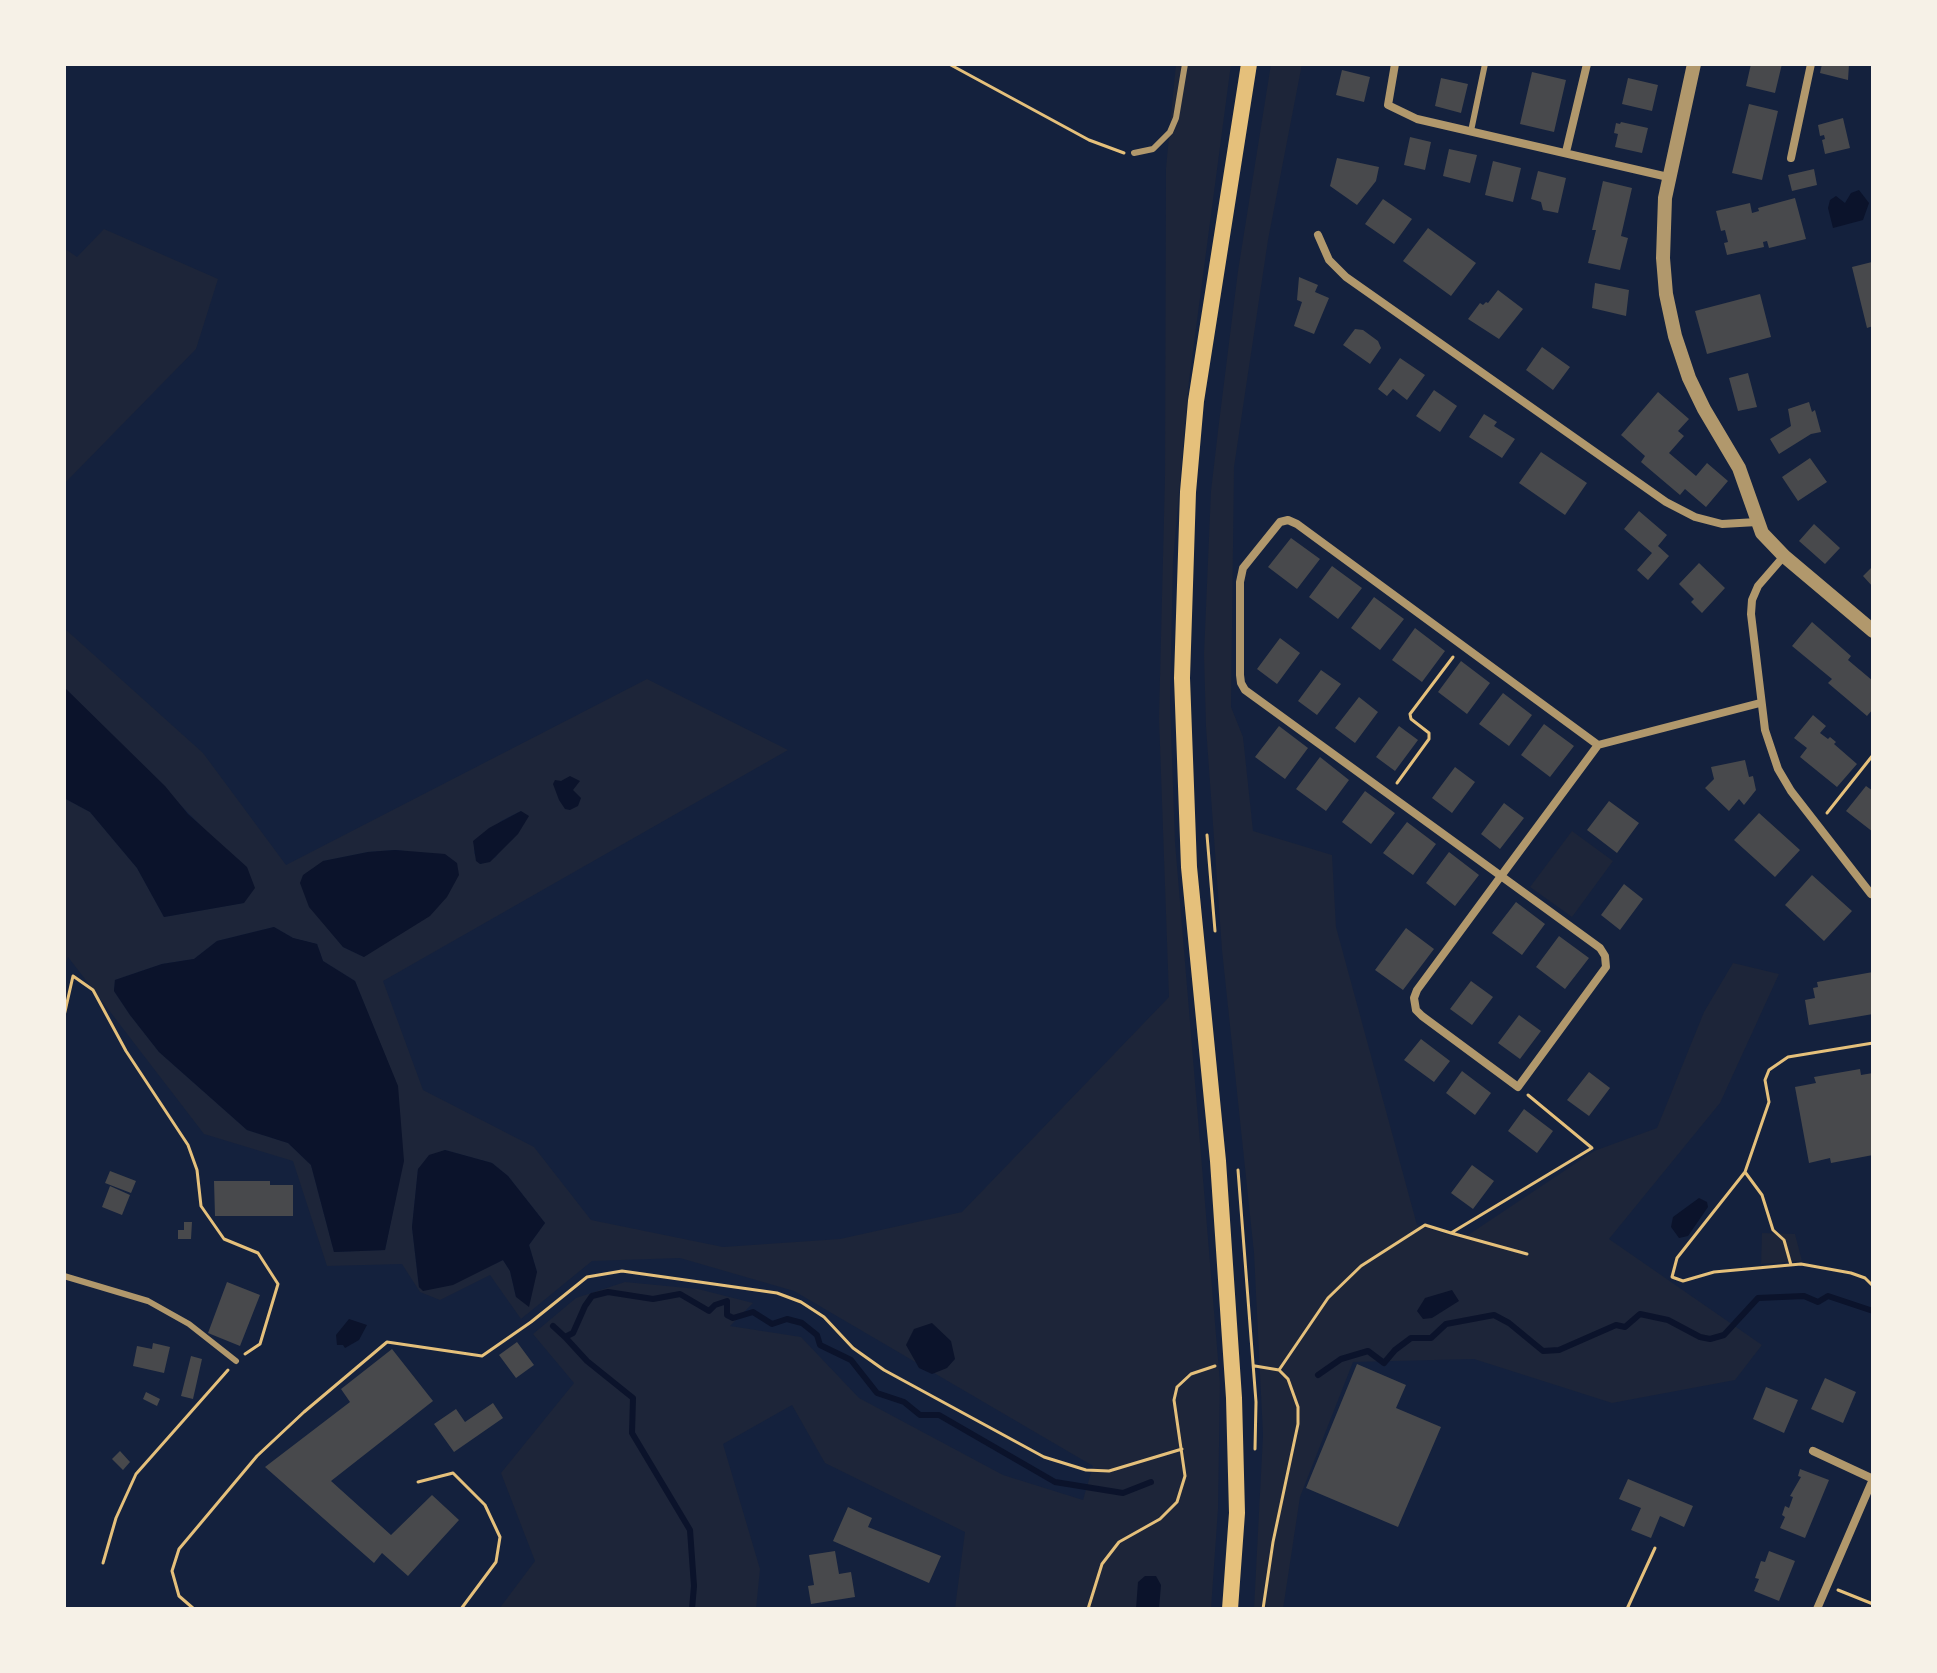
<!DOCTYPE html>
<style>
body{margin:0}
#map{position:relative;width:1937px;height:1673px;overflow:hidden;background:#14213d;font-family:Barlow,sans-serif}
canvas{display:block}
.frame{position:absolute;inset:0;border:66px solid #f6f1e7;pointer-events:none}
</style>
<div id="map">
<canvas width="1937" height="1673"></canvas>
<div class="frame"></div>
</div>
<script>
const c = document.querySelector('canvas').getContext('2d');
c.lineJoin = 'round';
function fill(path, color) {
  c.fillStyle = color;
  c.fill(path, 'evenodd');
}
function poly(rows) {
  const path = new Path2D();
  for (const r of rows) {
    path.moveTo(r[0], r[1]);
    for (let i = 2; i < r.length; i += 2) path.lineTo(r[i], r[i + 1]);
  }
  return path;
}
function trace(path, color, width, dash) {
  c.strokeStyle = color;
  c.lineWidth = width;
  c.lineCap = dash ? 'butt' : 'round';
  c.setLineDash(dash || []);
  c.stroke(path);
}
const green = poly([
 [1176,64,1231,64,1189,381,1173,561,1170,701,1175,842,1220,1383,1218,1509,1211,1609,955,1608,965,1532,825,1463,792,1405,723,1444,760,1569,756,1609,499,1609,535,1561,501,1473,574,1383,533,1334,576,1298,625,1282,698,1289,753,1303,730,1326,801,1337,859,1398,1003,1475,1083,1500,1093,1466,794,1291,680,1258,592,1261,521,1319,490,1275,440,1300,420,1292,402,1264,327,1266,293,1161,204,1134,68,957,64,969,64,798,90,812,137,868,164,917,243,903,214,839,64,687,64,628,203,753,286,865,647,679,788,750,383,981,423,1090,534,1147,591,1220,723,1247,840,1239,962,1212,1169,997,1159,718,1165,477,1166,168],
 [521,811,513,839,499,850,496,857,481,864,474,853,475,847,501,821],
 [395,850,404,851,364,957,343,947,313,910,323,861,368,852],
 [274,927,293,938,317,944,323,961,355,981,398,1087,395,1201,385,1250,334,1252,311,1165,288,1143,247,1130,159,1052,130,1015,114,991,115,980,162,964,194,959,217,941],
 [445,1150,492,1163,508,1176,545,1223,529,1245,537,1272,516,1297,510,1271,503,1260,482,1270,419,1288,412,1227,418,1169],
 [1271,64,1302,64,1268,240,1234,467,1231,707,1243,737,1253,831,1332,855,1336,927,1417,1225,1462,1239,1594,1151,1657,1128,1704,1012,1733,963,1779,974,1720,1103,1609,1239,1762,1345,1735,1380,1612,1403,1474,1359,1353,1362,1300,1497,1283,1609,1254,1609,1263,1435,1254,1253,1222,950,1206,727,1204,654,1211,491,1218,431,1238,271],
 [104,229,218,279,196,349,64,484,64,248,77,257],
 [1572,831,1613,861,1572,917,1530,887],
 [1762,1233,1795,1234,1802,1261,1761,1264]
]);
const water = poly([
 [1859,190,1869,203,1863,220,1833,228,1828,208,1830,200,1836,196,1845,203,1851,193],
 [64,687,165,786,188,814,247,867,255,888,244,903,164,917,137,868,90,812,64,798],
 [570,776,580,781,573,790,581,798,578,806,570,810,565,809,559,800,553,784,555,780,561,781],
 [521,811,529,816,518,834,490,862,480,864,476,861,473,841,489,828],
 [395,850,445,854,457,863,459,875,447,897,430,916,364,957,343,947,309,907,300,883,303,875,323,861,368,852],
 [274,927,293,938,317,944,323,961,355,981,398,1086,404,1161,385,1250,334,1252,311,1165,288,1143,247,1130,159,1052,130,1015,114,991,115,980,162,964,194,959,217,941],
 [445,1150,492,1163,508,1176,545,1223,529,1245,537,1272,529,1307,516,1297,510,1271,503,1260,453,1285,423,1291,419,1287,412,1227,418,1169,429,1155],
 [1699,1198,1707,1202,1708,1207,1688,1236,1679,1238,1671,1227,1673,1217],
 [1452,1290,1459,1301,1432,1318,1423,1319,1417,1311,1425,1298],
 [349,1319,367,1325,359,1340,345,1348,343,1345,337,1345,336,1335],
 [932,1323,951,1341,955,1359,947,1368,932,1374,919,1368,906,1345,914,1329],
 [1145,1576,1156,1576,1161,1585,1159,1609,1136,1609,1138,1582]
]);
const stream = poly([
 [553,1326,565,1337,573,1333,585,1306,592,1296,608,1292,653,1299,680,1294,709,1311,715,1305,727,1301,727,1315,733,1318,753,1312,772,1324,787,1319,802,1323,817,1335,820,1345,851,1360,877,1393,904,1402,920,1415,939,1415,1055,1482,1123,1493,1151,1482],
 [565,1337,587,1361,633,1398,632,1433,690,1530,694,1586,692,1609],
 [1318,1375,1341,1359,1368,1351,1384,1363,1395,1350,1411,1338,1431,1338,1446,1324,1494,1315,1509,1323,1543,1351,1559,1350,1616,1325,1625,1327,1640,1314,1668,1320,1700,1337,1710,1339,1724,1335,1758,1298,1804,1296,1818,1302,1828,1296,1873,1311]
]);
const building = poly([
 [1751,64,1782,64,1775,93,1746,86],
 [1822,64,1849,64,1848,80,1820,73],
 [1342,70,1370,77,1364,102,1336,95],
 [1532,72,1566,80,1554,132,1520,124],
 [1441,78,1468,84,1461,113,1435,106],
 [1628,78,1658,85,1652,111,1622,104],
 [1749,104,1778,111,1762,180,1732,173],
 [1843,118,1850,148,1825,154,1822,140,1825,139,1824,135,1820,136,1818,125],
 [1621,122,1648,128,1642,153,1615,147,1618,134,1614,133,1616,123,1620,124],
 [1410,137,1431,142,1425,170,1404,165],
 [1449,149,1477,155,1470,183,1443,176],
 [1337,158,1379,167,1376,181,1357,205,1330,186],
 [1493,161,1521,168,1513,202,1485,195],
 [1814,169,1817,185,1792,191,1788,175],
 [1538,171,1566,178,1558,213,1543,210,1541,202,1531,199],
 [1603,181,1632,188,1621,236,1628,238,1620,270,1588,263,1596,230,1592,230],
 [1795,198,1806,239,1769,248,1767,241,1763,242,1764,247,1727,255,1724,243,1728,242,1725,230,1721,231,1716,211,1750,203,1752,213,1759,211,1758,208],
 [1383,199,1412,219,1394,244,1365,224],
 [1428,228,1476,263,1451,296,1403,261],
 [1872,262,1873,326,1867,328,1852,267],
 [1299,277,1318,285,1315,292,1329,298,1314,334,1294,326,1302,302,1297,300],
 [1595,283,1629,290,1626,316,1592,308],
 [1498,290,1523,309,1499,339,1468,319,1480,303,1483,305,1486,302,1488,303],
 [1760,294,1771,337,1707,354,1695,311],
 [1355,329,1363,330,1378,341,1381,348,1370,364,1343,345],
 [1542,347,1570,367,1553,390,1526,370],
 [1400,358,1425,375,1407,400,1393,389,1387,396,1378,389],
 [1748,373,1757,407,1738,411,1729,378],
 [1434,390,1457,406,1440,432,1416,416],
 [1658,392,1689,419,1678,431,1684,436,1669,453,1696,476,1707,463,1728,481,1706,507,1685,489,1680,495,1641,462,1645,456,1621,435],
 [1809,402,1812,412,1815,410,1821,432,1811,434,1779,454,1770,439,1791,426,1788,409],
 [1484,414,1497,422,1494,426,1515,439,1502,458,1469,437],
 [1541,452,1587,483,1565,515,1519,483],
 [1810,458,1827,482,1798,501,1782,477],
 [1639,511,1667,535,1658,546,1669,556,1648,580,1637,570,1652,553,1624,529],
 [1814,524,1840,548,1825,564,1799,541],
 [1291,538,1320,559,1297,589,1268,567],
 [1699,563,1725,588,1702,613,1691,602,1694,599,1679,584],
 [1332,566,1362,588,1338,619,1309,597],
 [1873,566,1873,587,1863,576],
 [1374,597,1404,619,1380,650,1351,628],
 [1812,622,1851,656,1848,660,1873,681,1873,709,1867,716,1828,683,1832,679,1792,646],
 [1415,628,1445,651,1422,682,1392,660],
 [1280,638,1300,653,1277,684,1257,669],
 [1461,661,1490,683,1467,714,1438,692],
 [1321,670,1341,684,1317,715,1298,701],
 [1503,693,1532,715,1509,746,1479,724],
 [1359,697,1378,712,1355,743,1335,728],
 [1813,715,1826,726,1820,733,1828,739,1830,737,1836,742,1834,744,1857,764,1837,787,1800,757,1807,748,1794,738],
 [1544,724,1574,746,1550,777,1521,755],
 [1279,726,1308,748,1285,779,1255,757],
 [1399,726,1418,740,1395,771,1376,757],
 [1320,757,1349,780,1326,811,1296,789],
 [1745,760,1749,777,1753,776,1756,790,1744,805,1739,799,1729,811,1705,788,1714,779,1711,767],
 [1455,767,1475,782,1452,813,1432,798],
 [1866,786,1873,791,1873,832,1846,811],
 [1365,791,1395,813,1371,844,1342,822],
 [1609,801,1639,823,1617,853,1587,830],
 [1504,803,1524,818,1500,849,1481,834],
 [1759,813,1800,850,1775,877,1734,840],
 [1407,822,1436,844,1413,875,1383,853],
 [1449,852,1479,875,1455,906,1426,883],
 [1812,875,1852,911,1824,941,1785,905],
 [1624,884,1643,899,1620,930,1601,915],
 [1516,902,1545,924,1522,955,1492,933],
 [1406,928,1434,949,1403,990,1375,970],
 [1559,936,1589,958,1565,989,1536,967],
 [1873,972,1873,1014,1809,1025,1805,1000,1815,998,1813,988,1818,987,1817,982],
 [1471,981,1493,997,1472,1025,1450,1009],
 [1519,1015,1541,1031,1520,1059,1498,1043],
 [1421,1039,1450,1061,1434,1082,1404,1060],
 [1860,1069,1861,1075,1873,1073,1873,1155,1831,1163,1830,1158,1809,1163,1795,1087,1816,1083,1814,1077],
 [1462,1071,1491,1093,1475,1115,1446,1093],
 [1589,1072,1610,1088,1589,1116,1567,1100],
 [1524,1109,1553,1131,1537,1153,1508,1131],
 [1472,1165,1494,1181,1473,1209,1451,1193],
 [110,1171,136,1181,131,1193,105,1183],
 [214,1181,270,1181,270,1185,293,1185,293,1216,215,1216],
 [110,1186,130,1195,122,1215,102,1207],
 [184,1222,192,1222,191,1239,178,1239,178,1230,184,1230],
 [227,1282,260,1295,240,1346,208,1333],
 [517,1342,534,1365,516,1378,499,1355],
 [153,1343,170,1347,164,1373,133,1366,137,1346,152,1349],
 [392,1349,433,1401,331,1481,391,1535,432,1495,459,1520,408,1576,382,1553,374,1563,265,1467,350,1402,341,1389],
 [191,1356,202,1359,193,1399,181,1396],
 [1357,1364,1406,1385,1396,1408,1441,1427,1398,1527,1306,1488],
 [1825,1378,1856,1392,1843,1423,1811,1409],
 [1766,1387,1798,1400,1784,1433,1753,1419],
 [146,1392,160,1399,157,1406,143,1399],
 [493,1403,503,1418,454,1452,434,1424,456,1409,465,1422],
 [120,1451,130,1462,123,1470,112,1459],
 [1800,1469,1829,1480,1805,1538,1780,1528,1785,1517,1782,1515,1785,1506,1789,1508,1793,1497,1790,1496,1801,1477,1798,1476],
 [1628,1479,1693,1506,1684,1527,1660,1516,1651,1538,1631,1530,1641,1508,1619,1499],
 [848,1507,872,1518,868,1527,941,1556,929,1583,833,1541],
 [835,1551,839,1574,851,1572,855,1597,811,1604,808,1586,814,1585,809,1555],
 [1769,1551,1795,1561,1779,1601,1754,1591,1759,1579,1755,1578,1761,1561,1765,1562]
]);
const path = poly([
 [949,64,1089,140,1124,153],
 [1397,783,1429,739,1429,733,1411,719,1410,714,1453,657],
 [1827,813,1873,755],
 [1207,835,1215,931],
 [64,1016,73,976,93,990,126,1051,188,1145,197,1170,201,1206,224,1239,258,1253,278,1284,260,1344,245,1354],
 [1873,1043,1788,1057,1769,1070,1765,1080,1769,1102,1745,1172,1677,1258,1672,1277,1683,1281,1714,1272,1801,1264,1851,1273,1865,1278,1873,1286],
 [1238,1170,1256,1402,1255,1449],
 [1745,1172,1762,1195,1773,1230,1784,1240,1791,1265],
 [1451,1233,1527,1254],
 [1255,1366,1279,1370,1288,1379,1298,1407,1298,1424,1273,1542,1263,1609],
 [1279,1370,1328,1298,1361,1266,1425,1225,1451,1233,1592,1148,1528,1095],
 [418,1482,453,1473,485,1505,500,1537,496,1562,461,1609],
 [103,1563,116,1518,136,1474,228,1370],
 [1838,1590,1873,1604],
 [194,1609,179,1596,172,1571,179,1549,257,1456,304,1412,387,1342,482,1356,531,1322,587,1277,622,1271,777,1293,801,1302,824,1317,853,1348,884,1370,1044,1457,1086,1470,1109,1471,1182,1449],
 [1088,1609,1102,1564,1119,1542,1160,1519,1177,1502,1185,1476,1174,1400,1177,1387,1191,1374,1215,1366],
 [1627,1609,1655,1548]
]);
const service = poly([
 [1471,131,1485,64],
 [1134,153,1153,149,1170,132,1176,118,1185,64],
 [64,1276,148,1301,189,1324,236,1361]
]);
const minor = poly([
 [1395,64,1388,105,1417,119,1668,177],
 [1566,152,1587,64],
 [1791,158,1811,64],
 [1318,235,1329,260,1346,277,1666,502,1695,517,1722,524,1757,522],
 [1784,556,1758,586,1752,600,1751,614,1765,730,1778,769,1791,791,1871,894],
 [1598,745,1297,524,1288,520,1280,522,1243,568,1240,582,1240,675,1241,683,1245,690,1501,876,1598,745,1760,703],
 [1501,876,1600,948,1605,956,1606,967,1518,1087,1422,1016,1416,1010,1414,998,1417,990,1501,876],
 [1813,1451,1871,1478],
 [1817,1609,1873,1479]
]);
const tertiary = poly([
 [1694,64,1665,198,1663,258,1666,294,1675,336,1689,378,1704,409,1739,468,1762,533,1784,556,1873,631]
]);
const secondary = poly([
 [1230,1609,1237,1513,1234,1398,1218,1161,1189,867,1182,678,1188,492,1196,401,1249,64]
]);
fill(green, '#1d2539');
fill(water, '#0b132b');
trace(stream, '#0b132b', 6);
fill(building, '#48494c');
trace(path, '#e5c07b', 3);
trace(service, '#b1986c', 6);
trace(minor, '#b1986c', 8);
trace(tertiary, '#b1986c', 14);
trace(secondary, '#e5c07b', 16);
</script>
